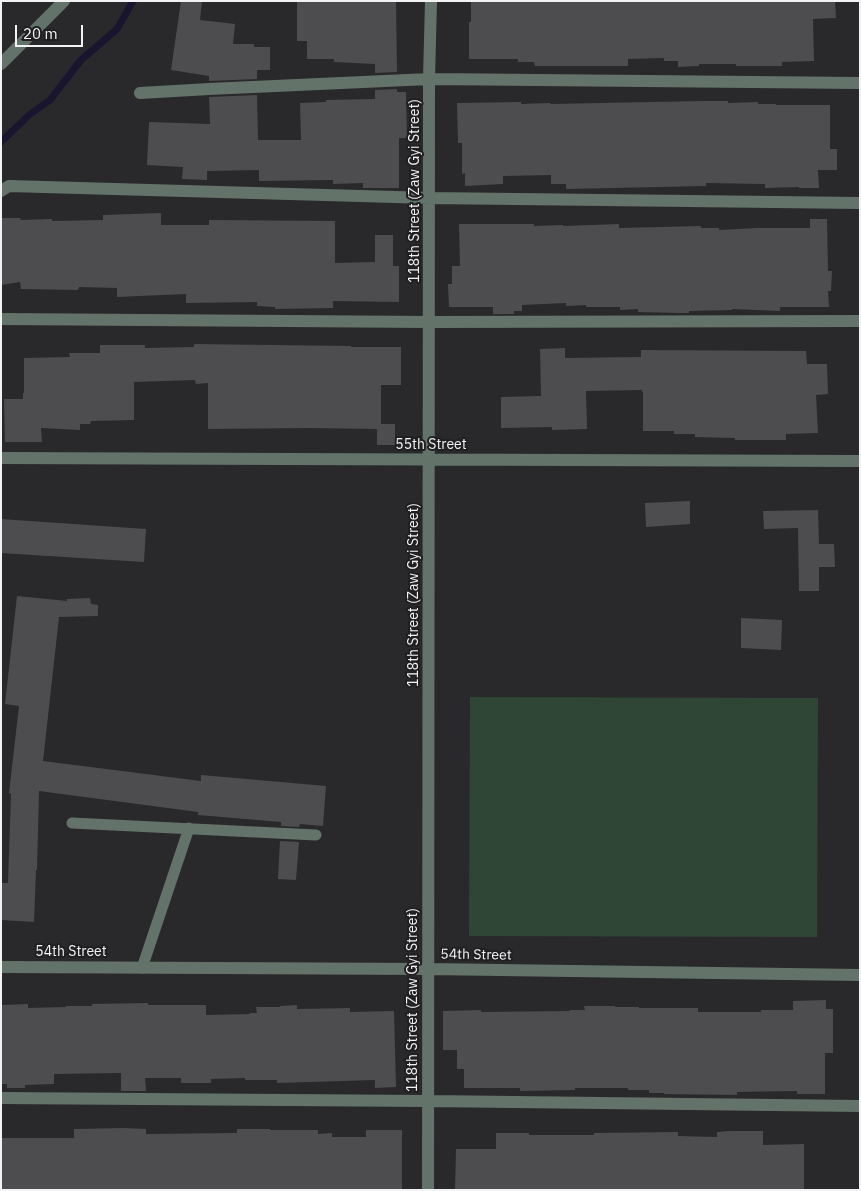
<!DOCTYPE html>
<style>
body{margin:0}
#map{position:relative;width:861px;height:1191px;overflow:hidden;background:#29292c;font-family:"IBM Plex Sans",sans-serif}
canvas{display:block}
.frame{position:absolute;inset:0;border:2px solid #f3f3f5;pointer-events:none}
.scale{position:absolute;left:15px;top:25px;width:68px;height:22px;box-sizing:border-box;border:2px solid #f3f3f5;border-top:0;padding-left:6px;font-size:15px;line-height:18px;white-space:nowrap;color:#f3f3f5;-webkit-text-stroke:4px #202022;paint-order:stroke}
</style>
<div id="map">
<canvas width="861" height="1191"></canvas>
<div class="frame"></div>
<div class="scale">20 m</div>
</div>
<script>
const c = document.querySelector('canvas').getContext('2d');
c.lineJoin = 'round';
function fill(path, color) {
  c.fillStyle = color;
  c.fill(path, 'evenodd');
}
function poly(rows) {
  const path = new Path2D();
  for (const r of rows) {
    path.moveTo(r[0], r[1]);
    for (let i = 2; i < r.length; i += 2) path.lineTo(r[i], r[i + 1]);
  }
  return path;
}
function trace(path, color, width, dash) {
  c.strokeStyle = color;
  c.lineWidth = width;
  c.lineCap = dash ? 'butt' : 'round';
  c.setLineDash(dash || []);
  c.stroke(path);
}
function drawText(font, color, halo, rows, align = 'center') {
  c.font = font + ' "IBM Plex Sans",sans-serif';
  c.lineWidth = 4;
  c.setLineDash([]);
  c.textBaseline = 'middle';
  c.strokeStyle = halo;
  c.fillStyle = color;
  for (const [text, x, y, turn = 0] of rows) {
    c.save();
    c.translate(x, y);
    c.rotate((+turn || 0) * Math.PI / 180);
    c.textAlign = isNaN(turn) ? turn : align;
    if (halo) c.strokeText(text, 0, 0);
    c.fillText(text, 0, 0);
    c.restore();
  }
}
const green = poly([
 [470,697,818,698,817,937,469,936]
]);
const stream = poly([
 [1,142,29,115,50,100,81,60,117,29,133,1]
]);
const building = poly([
 [181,1,202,1,200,20,235,24,233,44,254,44,254,47,270,47,270,70,257,70,257,79,209,81,209,76,171,70],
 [297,1,396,1,397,72,375,73,375,64,334,62,334,59,307,59,307,41,297,41],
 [471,1,835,1,836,18,813,19,814,61,782,62,782,66,736,66,736,64,699,64,699,66,678,67,678,61,664,61,664,58,628,59,628,66,535,66,534,62,518,62,518,59,469,59,469,22,471,22],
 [397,89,397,92,406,92,407,138,399,138,399,188,363,188,363,183,333,184,333,180,259,181,259,170,207,171,207,180,182,179,183,167,147,165,149,122,210,124,209,97,257,95,258,140,301,140,300,103,326,102,326,100,375,99,375,90],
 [703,101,728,101,728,103,758,102,758,104,776,104,776,105,830,105,830,149,837,149,837,170,818,170,819,188,799,188,799,187,765,188,765,184,706,183,706,186,660,187,566,189,566,184,551,184,551,175,503,176,503,184,465,186,465,173,462,174,462,143,458,143,457,103,521,102,521,104,550,103,550,104],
 [161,213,161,225,209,225,209,220,335,221,335,263,375,262,375,235,393,235,393,266,399,266,399,302,333,301,333,308,275,309,275,307,257,306,257,302,186,303,186,294,117,297,117,288,79,287,78,290,21,289,20,282,1,285,1,218,20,218,21,220,52,219,52,221,103,220,103,215],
 [810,219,827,219,828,271,832,271,831,291,828,291,829,307,780,307,780,311,732,309,732,310,689,311,689,313,679,313,638,312,638,309,620,310,620,307,586,307,586,305,566,306,566,303,522,305,522,311,514,311,514,314,493,314,493,307,449,307,448,284,452,284,452,266,460,266,459,224,534,224,534,226,563,225,563,226,619,224,619,228,701,226,701,228,719,228,719,230,757,228,810,228],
 [194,344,351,346,351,347,401,347,401,385,381,385,381,424,395,424,395,445,377,445,377,429,308,428,208,429,208,383,196,384,195,380,134,382,134,420,91,421,90,424,80,424,80,430,41,428,42,442,5,442,4,399,23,399,23,393,24,393,24,358,70,357,69,353,100,353,100,345,145,345,145,348,194,347],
 [565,348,565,358,641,357,641,350,806,351,807,364,827,364,828,394,816,395,818,433,786,434,786,440,735,440,735,438,695,437,695,434,674,434,674,431,643,431,643,392,642,392,642,390,586,391,587,429,552,430,552,427,501,428,501,397,541,396,540,349],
 [690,501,690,524,646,527,645,503],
 [818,510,819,544,834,544,835,567,819,567,819,591,799,591,798,528,764,529,763,511],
 [1,519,146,529,144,562,1,553],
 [17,596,67,601,67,599,90,598,91,604,98,605,98,616,59,617,43,761,201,781,201,775,326,786,323,826,300,824,299,827,281,826,281,822,198,815,198,812,39,791,37,870,36,870,34,922,1,920,1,883,8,883,11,794,9,793,19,706,5,704],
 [741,618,782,620,781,650,741,648],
 [280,841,299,842,296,880,278,879],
 [826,1000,826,1009,833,1009,833,1053,825,1053,825,1094,797,1094,797,1091,737,1092,737,1095,664,1094,664,1093,649,1093,649,1090,628,1090,628,1088,575,1088,575,1090,520,1091,520,1088,464,1088,464,1069,457,1069,457,1050,443,1050,443,1011,481,1010,481,1012,570,1011,570,1010,585,1010,584,1006,615,1006,615,1007,639,1007,639,1008,698,1008,698,1012,761,1012,761,1010,793,1010,793,1001],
 [148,1003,148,1005,206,1005,206,1015,250,1014,250,1013,257,1013,256,1007,280,1007,280,1006,297,1005,297,1009,350,1008,350,1012,394,1011,396,1087,375,1088,375,1080,277,1083,277,1080,245,1080,245,1078,211,1079,211,1083,181,1083,181,1078,145,1078,146,1091,121,1091,121,1073,54,1074,54,1084,25,1085,25,1088,7,1088,7,1084,1,1084,1,1005,28,1004,28,1008,66,1007,66,1006,92,1006,92,1004],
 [124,1128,146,1129,146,1134,237,1133,237,1129,270,1129,270,1130,318,1130,318,1134,332,1133,332,1137,366,1137,366,1130,402,1130,402,1190,1,1190,1,1138,74,1138,74,1129],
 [729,1131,763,1131,763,1145,804,1144,804,1190,455,1190,456,1149,496,1149,496,1133,529,1133,529,1135,594,1135,594,1133,678,1132,678,1136,717,1137,717,1132]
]);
const lane = poly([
 [72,823,316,835],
 [142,968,189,828]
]);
const street = poly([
 [1,64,64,1],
 [140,93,209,89,429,79,860,83],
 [1,191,9,186,430,198,860,203],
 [1,319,430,322,860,321],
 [1,458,860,461],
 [1,967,428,969,860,975],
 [1,1098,428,1101,860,1106],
 [428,1190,429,79,431,1]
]);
const streetNames = [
 ["118th Street (Zaw Gyi Street)",415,191,-90],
 ["55th Street",431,445],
 ["118th Street (Zaw Gyi Street)",414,595,-90],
 ["54th Street",71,952],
 ["54th Street",476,955,1],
 ["118th Street (Zaw Gyi Street)",413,1000,-90]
];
fill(green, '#2f4536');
trace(stream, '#19152f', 7);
fill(building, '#4d4d50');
trace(lane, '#647369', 11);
trace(street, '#647369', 12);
drawText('14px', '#f3f3f5', '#202022', streetNames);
</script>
